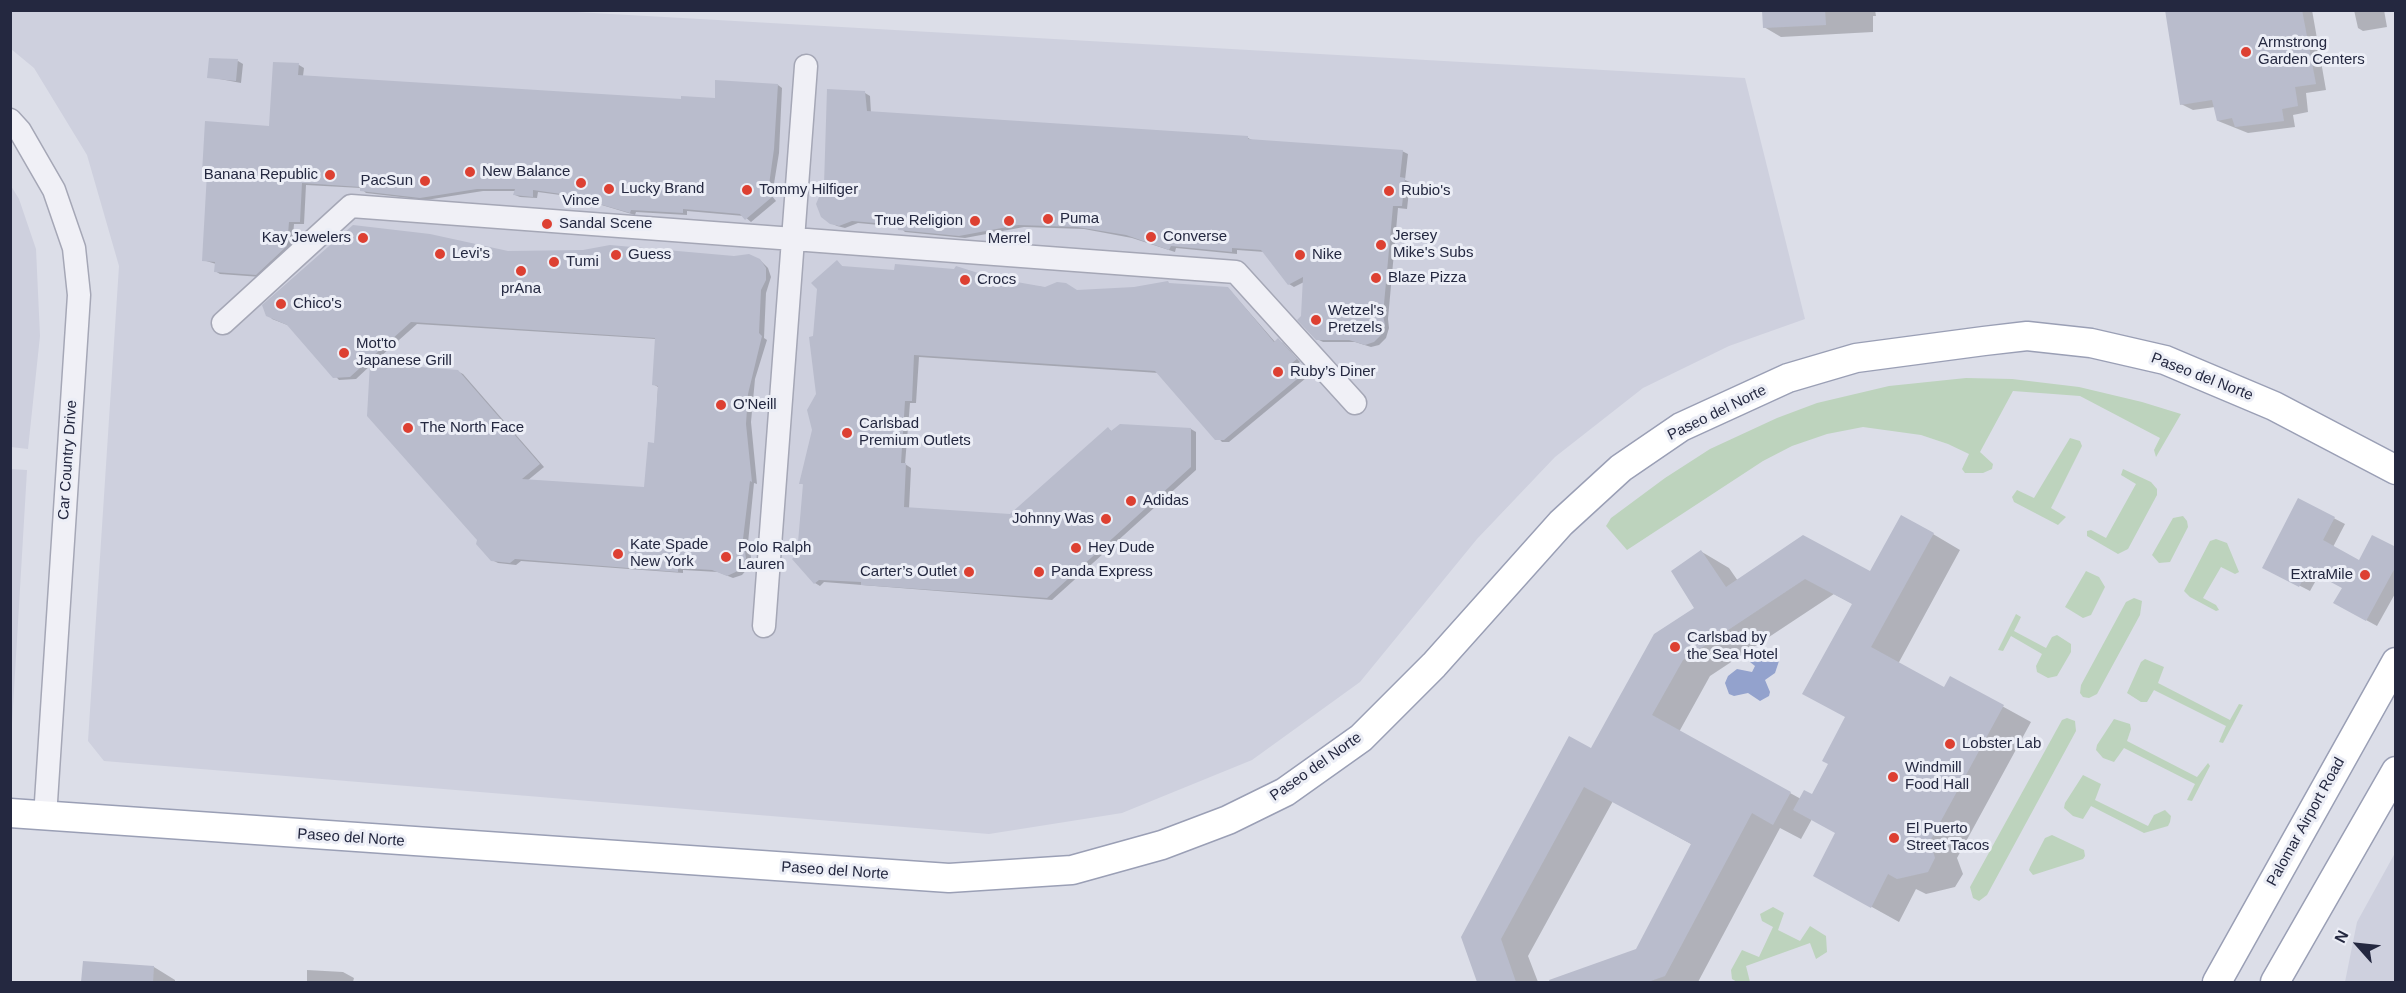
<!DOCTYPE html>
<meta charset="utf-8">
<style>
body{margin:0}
#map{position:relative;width:2406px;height:993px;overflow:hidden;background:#dcdee8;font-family:Helvetica,sans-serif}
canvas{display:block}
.frame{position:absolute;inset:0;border:12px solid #242840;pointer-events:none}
.north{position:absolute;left:2328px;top:915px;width:60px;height:60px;-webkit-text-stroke:4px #eceef6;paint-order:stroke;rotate:297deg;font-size:16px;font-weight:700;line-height:24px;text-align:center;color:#242840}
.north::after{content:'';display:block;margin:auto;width:21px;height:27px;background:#242840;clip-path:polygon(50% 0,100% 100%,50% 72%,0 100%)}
</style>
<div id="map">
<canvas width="2406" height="993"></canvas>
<div class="frame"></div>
<div class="north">N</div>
</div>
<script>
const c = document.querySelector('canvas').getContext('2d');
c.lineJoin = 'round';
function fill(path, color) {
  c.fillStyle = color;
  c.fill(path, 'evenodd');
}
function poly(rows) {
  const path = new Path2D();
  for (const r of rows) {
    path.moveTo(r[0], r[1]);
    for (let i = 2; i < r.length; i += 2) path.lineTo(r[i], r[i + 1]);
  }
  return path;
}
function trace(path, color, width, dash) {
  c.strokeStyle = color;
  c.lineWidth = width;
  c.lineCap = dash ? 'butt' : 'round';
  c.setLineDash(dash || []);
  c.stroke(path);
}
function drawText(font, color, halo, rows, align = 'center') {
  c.font = font + ' Helvetica,sans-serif';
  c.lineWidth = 6;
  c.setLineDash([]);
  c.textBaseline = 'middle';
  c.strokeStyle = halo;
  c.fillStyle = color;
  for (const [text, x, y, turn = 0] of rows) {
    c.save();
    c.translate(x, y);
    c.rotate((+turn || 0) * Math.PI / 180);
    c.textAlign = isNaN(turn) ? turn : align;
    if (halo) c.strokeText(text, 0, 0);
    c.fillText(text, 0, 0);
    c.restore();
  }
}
const built = poly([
 [10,11,558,11,1745,78,1805,319,1729,346,1643,388,1555,457,1477,539,1360,682,1252,760,1122,813,989,834,104,761,88,741,119,266,87,155,34,68,11,49],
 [11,186,19,199,36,249,40,336,28,449,11,447],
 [11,469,27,470,11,741,10,469],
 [2395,853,2395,982,2345,982,2357,922]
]);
const green = poly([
 [1966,378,2012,379,2079,387,2142,402,2181,414,2156,457,2154,450,2160,438,2080,396,2013,391,1980,452,1993,464,1992,469,1983,473,1965,473,1962,469,1969,454,1948,444,1921,435,1863,427,1827,434,1792,446,1763,461,1627,550,1606,526,1611,518,1665,478,1710,449,1777,418,1817,403,1889,386],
 [2070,438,2080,441,2082,446,2051,508,2066,517,2058,525,2014,502,2012,497,2017,490,2034,498],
 [2123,469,2151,482,2157,489,2157,495,2128,549,2118,554,2087,536,2087,531,2091,530,2106,538,2136,484,2121,475],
 [2183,516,2187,521,2188,527,2170,562,2159,563,2152,555,2173,518],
 [2216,539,2227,543,2239,572,2235,574,2221,567,2203,598,2216,605,2219,610,2216,611,2190,597,2184,591,2210,541],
 [2086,571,2099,577,2105,587,2091,615,2083,618,2065,607],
 [2134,598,2142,601,2140,615,2097,694,2089,698,2083,697,2080,693,2081,685,2126,602],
 [2016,614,2021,617,2014,631,2046,648,2052,637,2057,635,2071,644,2071,652,2057,676,2048,678,2037,672,2036,666,2042,654,2011,636,2003,651,1998,650],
 [2145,659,2164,667,2158,683,2230,720,2239,704,2243,705,2223,743,2219,742,2226,726,2154,690,2147,702,2141,702,2127,693,2141,662],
 [2067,718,2075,721,2076,731,1987,895,1979,901,1973,898,1970,887,2062,720],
 [2114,719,2130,724,2131,729,2127,741,2197,777,2208,763,2210,766,2192,801,2187,800,2195,784,2124,748,2114,762,2103,758,2096,750,2097,745],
 [2083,775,2101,784,2095,800,2148,826,2154,815,2165,810,2171,816,2170,822,2168,826,2144,833,2091,806,2083,819,2073,816,2064,808,2065,803],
 [2052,835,2084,850,2085,856,2083,859,2033,875,2029,870,2030,867,2045,838],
 [1773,907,1784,913,1778,930,1800,941,1810,926,1826,936,1827,952,1816,959,1810,943,1746,966,1750,982,1737,982,1732,979,1731,970,1742,950,1759,957,1773,927,1762,921,1760,914]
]);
const water = poly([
 [1763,648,1775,654,1779,661,1775,673,1765,680,1770,692,1769,696,1760,701,1748,693,1734,696,1729,694,1725,683,1728,676,1737,669,1752,672,1755,666,1750,662,1752,654]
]);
const shadow = poly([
 [1764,10,1875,10,1876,16,1873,16,1873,32,1781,37,1764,27],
 [2166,10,2312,10,2326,90,2306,93,2308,112,2293,115,2295,127,2248,133,2218,121,2215,107,2193,110,2181,104],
 [2354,10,2384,10,2387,27,2363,31,2358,28],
 [238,61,243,64,241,83,209,77],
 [274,63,299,65,304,68,303,76,682,101,716,99,778,85,782,88,779,153,772,196,776,201,751,222,744,216,687,211,687,215,636,212,635,215,575,197,538,192,537,198,520,197,515,195,516,191,483,191,426,200,366,193,361,188,306,185,304,224,294,224,292,249,261,277,220,274,215,271,216,264,203,260,209,175,203,172,270,127],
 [865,93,870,96,871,113,1248,138,1254,141,1402,151,1408,154,1405,180,1410,182,1407,209,1398,208,1388,319,1389,328,1386,338,1379,345,1371,347,1355,342,1323,342,1317,339,1302,317,1304,282,1294,287,1289,284,1265,252,1237,250,1237,254,1176,248,1175,252,1132,238,1084,229,1024,227,965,238,905,232,900,227,858,223,845,228,837,226,831,223],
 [508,253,760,260,768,268,771,277,766,293,764,338,767,340,755,379,751,422,757,484,754,483,748,543,751,557,749,567,742,575,733,578,718,572,683,570,683,573,521,561,516,565,498,563,492,560,478,540,371,365,356,379,339,380,290,326,272,319,264,306],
 [417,324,656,339,653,384,658,387,655,444,646,489,527,481,544,467,463,374,457,371,371,365],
 [837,262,844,268,994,280,1077,292,1172,285,1228,288,1276,343,1278,340,1283,343,1300,362,1296,366,1306,378,1229,442,1222,442,1159,373,919,357,916,403,910,403,905,464,911,468,909,509,1010,515,1108,429,1113,432,1120,425,1191,429,1196,432,1196,470,1052,600,824,582,820,586,815,583,799,555,804,485,801,483,814,430,817,395,815,337,818,288],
 [2299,500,2345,524,2333,547,2360,562,2396,549,2396,592,2377,626,2335,603,2343,588,2319,575,2310,591,2275,573],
 [1933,534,1960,550,1898,664,1945,689,1951,678,2031,722,1957,858,1963,874,1955,887,1926,894,1916,889,1899,922,1843,891,1837,833,1812,819,1801,839,1780,828,1698,982,1546,982,1637,950,1693,845,1613,801,1528,956,1538,982,1478,982,1462,937,1591,750,1697,609,1702,552,1729,568,1738,581,1871,573],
 [1834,594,1853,604,1847,717,1830,764,1813,796,1801,799,1679,732,1710,676],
 [84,963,154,967,175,980,175,982,83,982],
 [307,970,343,972,354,978,353,982,307,982]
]);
const building = poly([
 [1762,10,1825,10,1826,25,1763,28],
 [2165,10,2302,10,2316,84,2295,87,2298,106,2282,109,2284,121,2235,127,2232,118,2217,121,2212,100,2180,105],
 [209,58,238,59,236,81,207,78],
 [273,62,299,63,298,75,681,99,681,96,715,98,715,80,778,84,774,149,768,192,772,197,745,220,740,214,683,209,683,213,631,210,630,213,568,195,533,190,533,197,513,195,515,189,477,189,420,198,360,191,360,187,302,183,300,222,289,222,287,246,256,275,214,272,215,262,202,261,207,173,202,173,205,121,269,126],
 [827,89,865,91,867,111,1248,136,1248,139,1403,150,1400,177,1405,178,1402,206,1393,206,1383,315,1385,325,1381,335,1374,342,1365,345,1349,340,1316,340,1297,320,1301,316,1303,277,1288,285,1261,250,1232,248,1232,252,1171,246,1169,250,1126,235,1077,227,1018,225,959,236,898,230,898,225,852,221,839,226,830,224,821,217,816,204,824,185],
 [353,225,430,234,508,251,583,250,610,245,734,256,749,254,760,259,766,268,766,280,761,290,759,333,762,336,748,394,746,424,752,482,750,481,743,539,746,558,740,570,727,576,712,570,678,568,678,572,515,559,510,563,491,561,476,544,477,540,367,416,370,363,458,370,540,464,522,479,644,487,648,442,654,443,658,386,652,385,655,338,411,322,350,377,333,378,287,325,266,316,262,305],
 [837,260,842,266,894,270,895,264,954,269,956,266,994,278,1045,287,1057,282,1066,283,1077,290,1134,287,1168,281,1169,283,1228,287,1274,342,1278,338,1297,359,1292,363,1302,375,1224,440,1215,440,1155,371,914,355,912,401,905,401,901,463,906,463,904,507,1010,514,1108,427,1111,431,1120,424,1191,428,1191,467,1047,598,861,585,861,582,819,580,814,584,792,559,797,554,803,484,799,484,812,430,807,410,816,394,809,337,813,336,817,289,811,283],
 [2298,498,2335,517,2323,540,2359,560,2372,535,2396,547,2396,566,2366,621,2333,603,2342,588,2308,570,2299,587,2262,568],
 [1901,515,1934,533,1871,647,1944,687,1950,676,2004,705,1930,841,1935,858,1928,872,1897,879,1888,874,1871,908,1813,876,1835,833,1793,810,1804,790,1812,794,1828,764,1822,761,1845,717,1802,694,1852,604,1805,579,1683,660,1652,715,1791,792,1773,825,1752,813,1665,976,1648,982,1550,982,1549,980,1636,949,1691,844,1584,787,1501,939,1516,982,1477,982,1461,937,1569,736,1591,748,1654,634,1694,608,1671,571,1701,550,1726,587,1803,535,1870,571],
 [83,961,154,966,153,982,81,982]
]);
const minor = poly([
 [10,120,20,131,54,190,74,248,79,295,45,817],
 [223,323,351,206,1236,272,1355,403],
 [764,626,806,66]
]);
const major = poly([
 [10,813,949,878,1072,870,1162,845,1228,820,1285,792,1361,738,1434,665,1561,523,1621,468,1681,427,1788,378,1856,358,1984,341,2027,336,2091,343,2165,360,2274,406,2396,470],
 [2217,982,2396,662],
 [2275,982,2396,771]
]);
const markers = [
 [2246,52,6,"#dd4032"],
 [470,172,6,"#dd4032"],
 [330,175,6,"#dd4032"],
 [425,181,6,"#dd4032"],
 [581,183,6,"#dd4032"],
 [609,189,6,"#dd4032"],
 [747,190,6,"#dd4032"],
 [1389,191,6,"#dd4032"],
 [1048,219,6,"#dd4032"],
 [975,221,6,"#dd4032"],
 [1009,221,6,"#dd4032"],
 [547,224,6,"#dd4032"],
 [1151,237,6,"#dd4032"],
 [363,238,6,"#dd4032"],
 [1381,245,6,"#dd4032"],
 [440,254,6,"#dd4032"],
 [616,255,6,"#dd4032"],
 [1300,255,6,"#dd4032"],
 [554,262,6,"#dd4032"],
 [521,271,6,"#dd4032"],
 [1376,278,6,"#dd4032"],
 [965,280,6,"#dd4032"],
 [281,304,6,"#dd4032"],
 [1316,320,6,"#dd4032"],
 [344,353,6,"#dd4032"],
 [1278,372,6,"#dd4032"],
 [721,405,6,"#dd4032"],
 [408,428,6,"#dd4032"],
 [847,433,6,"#dd4032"],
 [1131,501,6,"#dd4032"],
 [1106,519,6,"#dd4032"],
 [1076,548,6,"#dd4032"],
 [618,554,6,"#dd4032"],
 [726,557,6,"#dd4032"],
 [969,572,6,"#dd4032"],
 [1039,572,6,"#dd4032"],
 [2365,575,6,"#dd4032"],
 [1675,647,6,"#dd4032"],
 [1950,744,6,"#dd4032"],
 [1893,777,6,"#dd4032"],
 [1894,838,6,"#dd4032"]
];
const poiNames = [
 ["Armstrong",2258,43],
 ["Garden Centers",2258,60],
 ["New Balance",482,172],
 ["Banana Republic",318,175,"right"],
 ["PacSun",413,181,"right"],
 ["Lucky Brand",621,189],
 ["Tommy Hilfiger",759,190],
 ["Rubio's",1401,191],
 ["Vince",581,201,"center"],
 ["Puma",1060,219],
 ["True Religion",963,221,"right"],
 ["Sandal Scene",559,224],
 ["Jersey",1393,236],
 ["Mike's Subs",1393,253],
 ["Converse",1163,237],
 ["Kay Jewelers",351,238,"right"],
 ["Merrel",1009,239,"center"],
 ["Levi's",452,254],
 ["Guess",628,255],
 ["Nike",1312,255],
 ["Tumi",566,262],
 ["Blaze Pizza",1388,278],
 ["Crocs",977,280],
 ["prAna",521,289,"center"],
 ["Chico's",293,304],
 ["Wetzel's",1328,311],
 ["Pretzels",1328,328],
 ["Mot'to",356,344],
 ["Japanese Grill",356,361],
 ["Ruby’s Diner",1290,372],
 ["O'Neill",733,405],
 ["Carlsbad",859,424],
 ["Premium Outlets",859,441],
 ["The North Face",420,428],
 ["Adidas",1143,501],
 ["Johnny Was",1094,519,"right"],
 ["Kate Spade",630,545],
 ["New York",630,562],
 ["Polo Ralph",738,548],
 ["Lauren",738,565],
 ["Hey Dude",1088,548],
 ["Carter’s Outlet",957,572,"right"],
 ["Panda Express",1051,572],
 ["ExtraMile",2353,575,"right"],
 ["Carlsbad by",1687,638],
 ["the Sea Hotel",1687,655],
 ["Lobster Lab",1962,744],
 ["Windmill",1905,768],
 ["Food Hall",1905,785],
 ["El Puerto",1906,829],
 ["Street Tacos",1906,846]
];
const streetNames = [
 ["Paseo del Norte",2202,377,21],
 ["Paseo del Norte",1717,413,-26],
 ["Car Country Drive",68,460,-86],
 ["Paseo del Norte",1316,767,-35],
 ["Palomar Airport Road",2306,822,-61],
 ["Paseo del Norte",351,838,4],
 ["Paseo del Norte",835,871,4]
];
fill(built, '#ced0de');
fill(green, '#bdd3bd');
fill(water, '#93a2cd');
fill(shadow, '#0003');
fill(building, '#b9bccc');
trace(minor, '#a5a7b6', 25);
trace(major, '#9a9fb5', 31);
trace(minor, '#f0f0f6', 22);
trace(major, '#fff', 28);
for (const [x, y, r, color] of markers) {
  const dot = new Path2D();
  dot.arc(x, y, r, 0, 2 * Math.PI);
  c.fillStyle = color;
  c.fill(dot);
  trace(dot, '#eceef6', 2);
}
drawText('15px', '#242840', '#eceef6', poiNames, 'left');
drawText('15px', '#242840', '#eceef6', streetNames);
</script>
